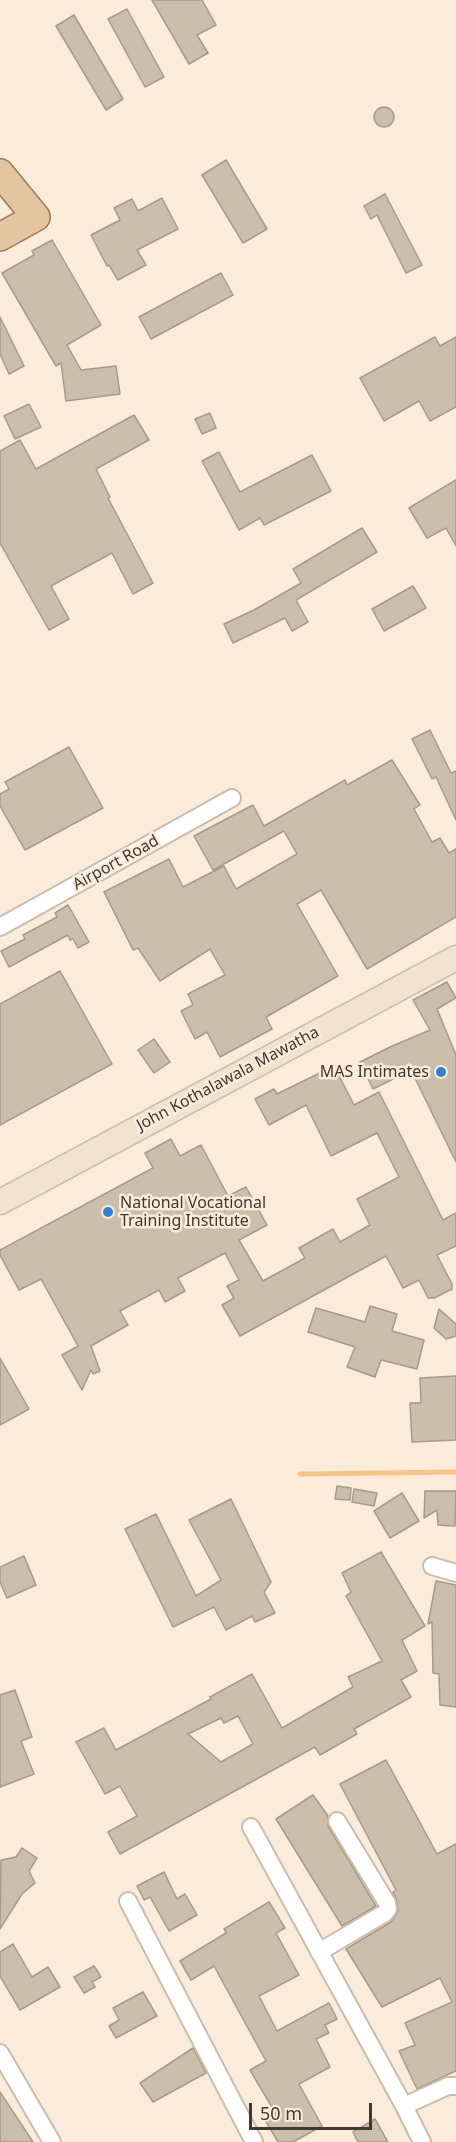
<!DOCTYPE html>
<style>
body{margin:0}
#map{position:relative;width:456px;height:2142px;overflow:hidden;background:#faebda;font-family:"Noto Sans",sans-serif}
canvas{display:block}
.scale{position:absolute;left:249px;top:2103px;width:123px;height:27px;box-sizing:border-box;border:3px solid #3f3932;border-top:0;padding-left:8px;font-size:18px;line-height:21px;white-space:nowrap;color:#3f3932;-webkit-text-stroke:4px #faebda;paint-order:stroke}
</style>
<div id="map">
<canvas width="456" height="2142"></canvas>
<div class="scale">50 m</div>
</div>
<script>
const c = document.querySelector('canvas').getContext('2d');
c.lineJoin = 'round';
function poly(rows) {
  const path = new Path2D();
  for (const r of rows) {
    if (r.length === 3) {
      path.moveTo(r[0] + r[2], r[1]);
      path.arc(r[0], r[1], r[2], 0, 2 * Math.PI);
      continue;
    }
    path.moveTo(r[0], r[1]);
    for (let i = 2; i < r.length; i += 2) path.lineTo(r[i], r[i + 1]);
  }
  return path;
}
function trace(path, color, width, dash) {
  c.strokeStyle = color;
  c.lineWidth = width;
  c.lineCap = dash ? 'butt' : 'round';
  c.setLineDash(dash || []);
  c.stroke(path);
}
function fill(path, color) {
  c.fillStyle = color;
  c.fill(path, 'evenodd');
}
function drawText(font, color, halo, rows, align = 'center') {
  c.font = font + ' "Noto Sans",sans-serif';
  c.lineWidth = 5;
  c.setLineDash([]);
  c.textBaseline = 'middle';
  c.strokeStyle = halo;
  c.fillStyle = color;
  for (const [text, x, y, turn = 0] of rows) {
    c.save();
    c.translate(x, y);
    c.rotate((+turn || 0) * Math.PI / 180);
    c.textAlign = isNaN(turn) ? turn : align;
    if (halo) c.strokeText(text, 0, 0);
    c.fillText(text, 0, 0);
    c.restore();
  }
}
const stream = poly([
 [300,1474,456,1472]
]);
const building = poly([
 [152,0,202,0,216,25,197,35,208,53,189,64,152,0],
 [127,9,164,77,145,87,108,19,127,9],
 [74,15,123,99,106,110,56,26,74,15],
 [384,117,10],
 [226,160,267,229,243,243,202,175,226,160],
 [385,194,422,265,406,273,377,215,371,219,364,206,385,194],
 [162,198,178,229,137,250,146,265,118,280,109,265,107,266,91,235,120,220,114,208,132,199,138,211,162,198],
 [52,240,101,325,67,345,81,370,116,366,120,394,66,401,61,363,56,366,2,273,34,255,32,251,52,240],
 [221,273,233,295,151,339,139,317,221,273],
 [0,317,24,366,9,374,0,354,0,317],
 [435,337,440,346,456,337,456,407,430,421,419,401,384,421,360,378,435,337],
 [29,404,41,427,15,439,4,416,29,404],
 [210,413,216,428,202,434,195,419,210,413],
 [134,415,149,440,96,469,110,497,108,498,153,583,133,594,112,553,51,586,69,619,49,630,0,543,0,451,20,440,36,469,134,415],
 [219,452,240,492,312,455,331,491,264,525,260,518,239,530,202,461,219,452],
 [456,480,456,546,446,528,427,538,409,508,456,480],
 [362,528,377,552,296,600,308,622,292,631,285,618,233,643,224,624,254,610,301,583,293,569,362,528],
 [413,586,426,608,384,631,372,609,413,586],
 [430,730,451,773,456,771,456,820,436,777,432,779,412,739,430,730],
 [69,747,103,808,25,850,0,806,0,794,9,789,5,782,69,747],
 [392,760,420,805,414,809,432,842,440,838,449,853,456,849,456,917,367,969,321,890,297,904,338,976,266,1017,272,1029,220,1057,207,1032,195,1039,181,1011,193,1005,188,994,225,975,210,949,160,981,138,948,133,950,104,892,169,859,183,887,224,866,236,889,297,854,284,831,213,870,194,836,253,805,264,826,345,780,347,785,392,760],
 [68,905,89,942,78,948,73,939,70,940,68,935,9,967,1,951,25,939,23,935,57,917,55,913,68,905],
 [60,971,112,1064,0,1125,0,1004,60,971],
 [447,982,456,998,437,1009,456,1055,456,1162,411,1070,373,1089,360,1062,390,1047,430,1030,413,1000,447,982],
 [154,1039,170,1062,154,1073,138,1050,154,1039],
 [334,1066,354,1105,379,1092,443,1220,456,1213,456,1246,437,1255,452,1284,452,1289,434,1298,428,1298,419,1280,403,1288,386,1256,240,1336,222,1305,234,1298,227,1286,239,1280,225,1253,178,1278,185,1291,165,1302,159,1290,120,1311,128,1325,91,1346,100,1371,93,1374,91,1370,82,1390,62,1355,78,1346,41,1279,19,1290,0,1255,0,1250,153,1168,145,1153,171,1139,180,1156,201,1145,228,1196,246,1187,267,1225,239,1240,263,1281,305,1258,299,1248,333,1229,340,1242,370,1225,357,1199,399,1177,377,1133,331,1156,306,1105,269,1125,255,1099,274,1089,277,1094,334,1066],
 [370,1306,397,1314,392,1331,424,1340,417,1369,381,1360,375,1377,347,1367,355,1347,308,1332,316,1308,365,1322,370,1306],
 [439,1309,456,1324,456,1336,446,1339,434,1328,439,1309],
 [0,1358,29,1409,0,1425,0,1358],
 [456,1376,456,1440,412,1442,410,1403,421,1403,420,1378,456,1376],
 [337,1486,351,1488,350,1500,335,1499,337,1486],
 [354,1489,377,1493,374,1506,352,1502,354,1489],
 [425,1491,456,1491,455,1526,438,1525,437,1510,424,1518,425,1491],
 [402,1493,419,1521,390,1538,374,1511,402,1493],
 [231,1499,271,1582,264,1592,275,1613,255,1622,252,1616,226,1630,214,1607,173,1627,125,1529,156,1514,196,1596,221,1580,189,1520,231,1499],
 [381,1552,425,1626,402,1640,417,1671,401,1680,411,1697,354,1729,357,1734,320,1755,315,1747,120,1854,108,1832,137,1816,120,1786,105,1794,76,1742,104,1728,116,1750,211,1699,210,1697,252,1674,282,1728,353,1687,348,1677,382,1661,346,1596,351,1592,342,1573,381,1552],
 [238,1716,253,1744,221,1762,188,1734,221,1718,224,1723,238,1716],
 [24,1556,36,1585,7,1598,0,1582,0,1567,24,1556],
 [436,1581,456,1585,456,1707,440,1705,439,1674,433,1673,432,1622,428,1624,436,1581],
 [15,1690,32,1737,21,1741,34,1774,0,1787,0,1695,15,1690],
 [386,1760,437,1854,456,1844,456,2071,417,2089,399,2051,415,2045,405,2023,452,2002,440,1978,382,2007,346,1949,391,1922,398,1911,397,1901,393,1892,396,1890,340,1784,386,1760],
 [313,1795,328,1816,328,1826,376,1906,342,1926,276,1819,313,1795],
 [22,1848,37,1858,29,1871,35,1883,22,1894,0,1929,1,1860,16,1857,22,1848],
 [164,1872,177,1899,185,1894,197,1915,169,1931,150,1897,144,1900,137,1886,164,1872],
 [269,1902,285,1928,276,1933,299,1975,259,1996,277,2031,329,2003,337,2019,325,2025,329,2033,316,2039,330,2067,299,2084,322,2126,293,2142,278,2142,265,2120,276,2114,250,2070,266,2061,214,1966,191,1980,180,1961,226,1933,224,1929,269,1902],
 [13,1944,32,1977,48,1967,60,1987,20,2010,0,1976,0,1952,13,1944],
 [94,1966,101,1977,92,1982,95,1987,84,1993,74,1977,94,1966],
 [143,1992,157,2016,116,2038,109,2026,119,2020,113,2008,143,1992],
 [193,2048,206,2073,153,2102,140,2083,193,2048],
 [0,2092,33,2142,0,2142,0,2092],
 [375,2119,388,2142,358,2142,353,2132,375,2119]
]);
const street = poly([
 [0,927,232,798],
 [432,1566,456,1573],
 [251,1827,404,2106,422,2142],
 [128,1901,254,2142],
 [319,1952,385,1913,388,1909,387,1903,337,1821],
 [0,2053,52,2142],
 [404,2106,448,2086,456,2086]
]);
const secondary = poly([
 [0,1202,456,958]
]);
const primary = poly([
 [0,173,36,217,0,237]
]);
const markers = [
 [441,1072,6,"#2f82d1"],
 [108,1212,6,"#2f82d1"]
];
const streetNames = [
 ["Airport Road",116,863,-29],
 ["John Kothalawala Mawatha",228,1079,-28]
];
const poiNames = [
 ["MAS Intimates",429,1072],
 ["National Vocational",120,1203,"left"],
 ["Training Institute",120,1221,"left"]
];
trace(stream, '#f7c489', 5);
fill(building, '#ccbead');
trace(building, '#a89a8a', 1.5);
trace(street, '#cbbdac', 20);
trace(secondary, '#cbbdac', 27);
trace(primary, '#9f7b51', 30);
trace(street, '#fff', 16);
trace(secondary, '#f2e2d0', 24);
trace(primary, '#e4c5a1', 27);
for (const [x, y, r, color] of markers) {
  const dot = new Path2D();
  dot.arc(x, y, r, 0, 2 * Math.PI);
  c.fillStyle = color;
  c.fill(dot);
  trace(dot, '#faebda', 2);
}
drawText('16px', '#3f3932', '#faebda', streetNames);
drawText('16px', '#3f3932', '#faebda', poiNames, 'right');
</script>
